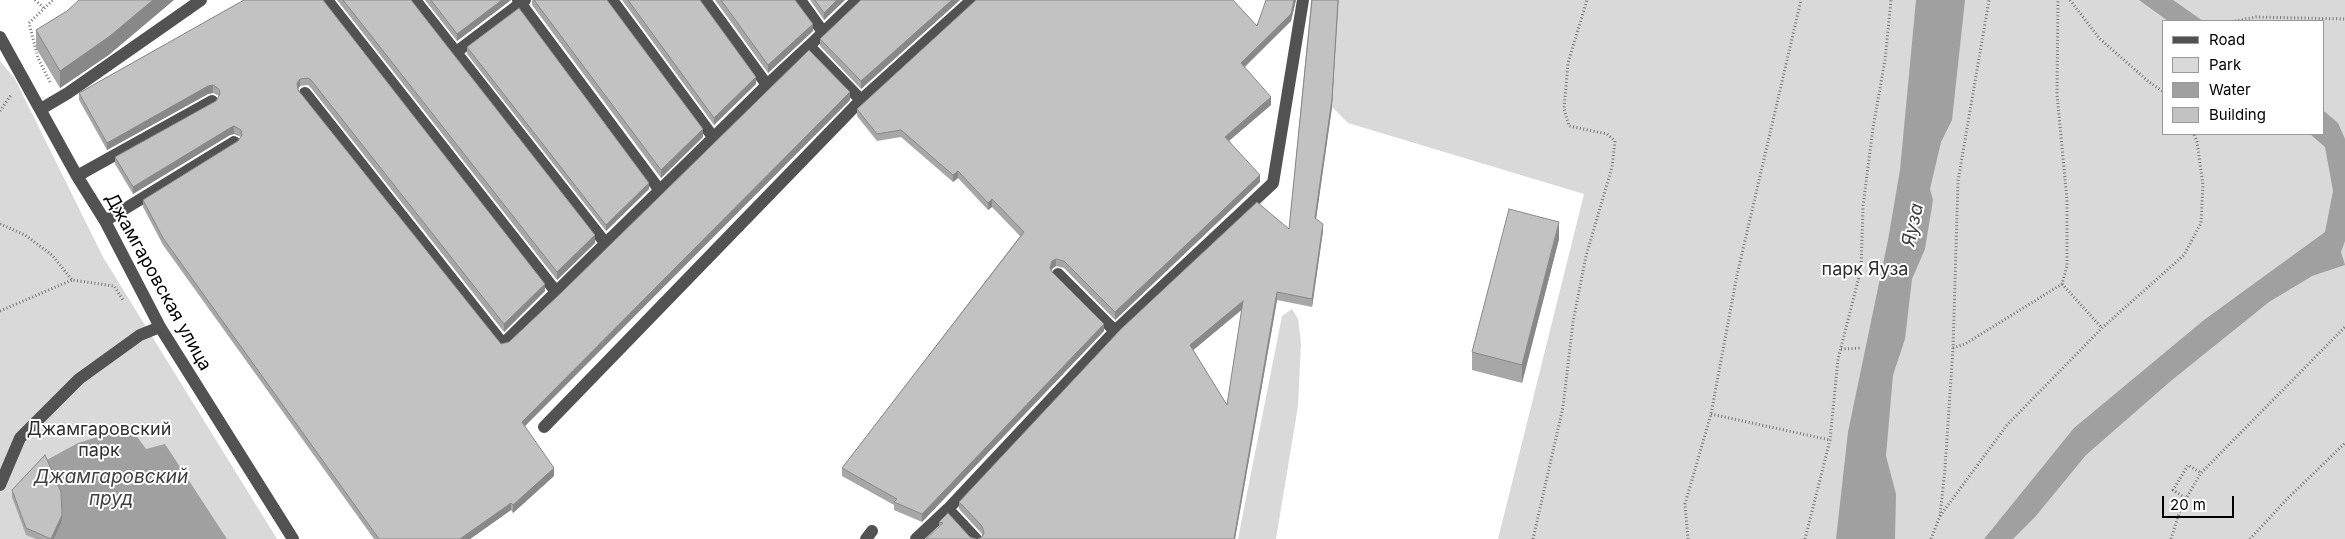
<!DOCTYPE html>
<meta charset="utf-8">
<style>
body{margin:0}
#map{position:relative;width:2345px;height:539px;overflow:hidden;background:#fff;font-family:Inter,sans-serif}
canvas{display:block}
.legend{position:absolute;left:2162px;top:20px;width:162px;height:115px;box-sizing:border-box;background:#fff;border:1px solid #999;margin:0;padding:6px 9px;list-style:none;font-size:15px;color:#000}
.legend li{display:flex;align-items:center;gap:10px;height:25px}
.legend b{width:25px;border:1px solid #999}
.scale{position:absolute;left:2162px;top:496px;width:72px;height:22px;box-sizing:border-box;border:2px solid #000;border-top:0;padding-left:6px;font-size:15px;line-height:18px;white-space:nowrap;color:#000;-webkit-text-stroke:4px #fff;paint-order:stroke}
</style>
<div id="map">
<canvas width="2345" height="539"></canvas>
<ul class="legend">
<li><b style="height:6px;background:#525252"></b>Road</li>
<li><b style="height:14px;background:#d9d9d9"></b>Park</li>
<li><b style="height:14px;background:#a0a0a0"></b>Water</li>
<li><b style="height:14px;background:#c2c2c2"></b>Building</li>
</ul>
<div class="scale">20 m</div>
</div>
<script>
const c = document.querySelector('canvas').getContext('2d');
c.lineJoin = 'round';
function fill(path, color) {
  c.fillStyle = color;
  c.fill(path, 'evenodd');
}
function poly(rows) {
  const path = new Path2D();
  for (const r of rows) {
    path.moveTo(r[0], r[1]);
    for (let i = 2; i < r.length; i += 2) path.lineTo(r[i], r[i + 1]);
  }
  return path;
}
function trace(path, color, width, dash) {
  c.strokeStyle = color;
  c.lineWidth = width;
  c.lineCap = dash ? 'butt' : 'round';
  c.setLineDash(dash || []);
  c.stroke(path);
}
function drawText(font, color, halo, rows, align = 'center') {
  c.font = font + ' Inter,sans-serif';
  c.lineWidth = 4;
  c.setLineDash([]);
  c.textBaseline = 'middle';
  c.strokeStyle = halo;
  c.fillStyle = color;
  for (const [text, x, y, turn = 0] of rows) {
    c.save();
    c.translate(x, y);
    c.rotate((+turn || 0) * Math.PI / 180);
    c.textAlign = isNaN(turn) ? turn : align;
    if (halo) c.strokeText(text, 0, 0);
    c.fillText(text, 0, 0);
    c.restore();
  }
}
const green = poly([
 [1339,0,2345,0,2345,539,1498,539,1584,194,1348,123,1332,107],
 [2164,21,2324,21,2324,134,2164,134],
 [0,61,15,79,103,257,277,539,0,539],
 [1292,309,1298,319,1301,343,1298,406,1276,539,1238,539,1282,316]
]);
const water = poly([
 [1916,0,1965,0,1952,120,1941,142,1930,189,1933,200,1925,249,1912,279,1905,339,1893,375,1886,456,1896,494,1895,539,1836,539,1848,432,1888,240,1900,170],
 [2139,0,2173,0,2203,21,2168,21],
 [2324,111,2338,123,2345,139,2345,241,2341,252,2345,265,2312,276,2269,302,2172,380,2086,455,2035,517,2013,539,1984,539,2074,428,2204,320,2325,232,2333,191,2325,147,2310,134,2324,134],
 [130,427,146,449,165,444,227,539,54,539,62,521,45,461,78,443]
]);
const path = poly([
 [35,0,45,9],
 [2070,0,2099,38,2149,82,2164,92],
 [2235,21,2256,17,2345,19],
 [50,82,38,58,29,23,53,0],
 [0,111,11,95],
 [0,224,25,235,52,255,72,280,114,286,123,300],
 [2062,284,2102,328],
 [0,311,72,280],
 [1953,348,1965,344,2062,284,2067,266,2067,200,2057,94,2058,0],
 [1841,349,1861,348],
 [1711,414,1830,440],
 [2185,498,2173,490,2188,465,2201,473],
 [1940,516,2007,425,2102,328,2184,255,2201,223,2203,185,2197,142,2194,134],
 [1533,539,1563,407,1573,322,1586,256,1612,167,1615,141,1607,134,1569,126,1564,109,1568,63,1587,0],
 [1688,539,1685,504,1711,414,1737,275,1801,0],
 [1805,539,1830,440,1838,359,1861,269,1863,206,1873,128,1885,60,1891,0],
 [1931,539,1940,516,1945,469,1953,348,1958,181,1989,0],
 [2171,539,2181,507,2201,473,2345,327],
 [2250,539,2286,500,2345,443]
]);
const minor = poly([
 [327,0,557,293],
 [415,0,606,244],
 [518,0,661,192],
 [612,0,713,137],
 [705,0,767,85,809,46],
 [800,0,823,32],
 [857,0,809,46,861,100],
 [0,37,77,176,105,221,160,327,293,539],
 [455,53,525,0],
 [305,93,503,344,767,85],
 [41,109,68,93,201,0],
 [77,176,212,101],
 [105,221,234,142],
 [1058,274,1115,331],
 [544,427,861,100,972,0],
 [0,485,20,438,79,379,140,335,160,327],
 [948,509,976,539],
 [866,539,872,531],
 [916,539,948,509,1115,331,1273,183,1303,0]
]);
const wall = poly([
 [244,0,545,291,504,332,311,88,308,85,300,86,298,90,501,344,509,342,850,100,525,426,554,476,513,513,511,510,470,539,374,539,163,245,143,207,143,200,238,141,241,137,234,134,230,135,133,194,115,164,115,157,216,101,219,96,213,93,208,94,107,150,79,100,79,93],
 [337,0,411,0,595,243,557,280],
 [425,0,511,0,457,41],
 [532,0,607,0,703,137,661,178,532,5],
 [622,0,700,0,756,84,714,125],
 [715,0,795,0,813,31,768,73],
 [810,0,845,0,824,20],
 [861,0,960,0,861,89,820,46,820,39],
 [1266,0,1296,0,1291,21,1245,67,1271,105,1229,141,1260,182,1115,320,1064,268,1056,266,1052,269,1051,271,1052,272,1104,331,922,522,894,510,894,505,842,476,842,468,1020,236,992,207,988,210,958,178,953,182,901,137,877,141,857,116,857,109,1257,26],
 [1311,0,1339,0,1332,107,1316,219,1323,231,1312,307,1277,300,1235,539,978,539,982,537,982,534,959,509,959,502,1289,229,1311,2],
 [1242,310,1227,405,1193,350],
 [67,11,110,54,60,88,36,48,36,30],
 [467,47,649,189,606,231,467,54],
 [1559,239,1522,383,1472,370,1472,352],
 [12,490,62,521,54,539,36,539,26,535,12,497],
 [939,522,970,537,939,528]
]);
const shadedWall = poly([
 [153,0,174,0,110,54,60,88,60,71],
 [502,0,511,0,457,41,457,34],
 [837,0,845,0,824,20,824,13],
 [952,0,960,0,861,89,861,81],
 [1294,0,1296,0,1291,21,1241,70,1241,63],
 [1338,0,1332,107,1315,226,1315,218],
 [813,24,813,31,768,73,768,65],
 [756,77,756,84,714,125,714,118],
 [300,79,300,86,297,90,297,83],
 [213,85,213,93,208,94,107,150,107,143,208,86],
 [850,92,850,100,522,429,522,422],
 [1271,97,1271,105,1225,144,1225,137],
 [234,126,234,134,230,135,133,194,133,187,230,128],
 [703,129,703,137,661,178,661,170],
 [958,171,958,178,953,182,953,175],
 [1260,175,1260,182,1115,320,1115,312],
 [649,183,649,189,606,231,606,225],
 [992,199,992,207,988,210,988,203],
 [1559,222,1559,239,1522,383,1522,365],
 [1323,224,1323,231,1312,307,1312,299],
 [595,235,595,243,557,280,557,272],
 [1056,259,1056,266,1052,269,1050,276,1050,268,1052,261],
 [545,284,545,291,504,332,504,324],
 [1277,292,1277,300,1235,539,1234,539],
 [1243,301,1243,308,1190,353,1190,345],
 [1104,324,1104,331,922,522,922,514],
 [554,468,554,476,513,513,513,505],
 [511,503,511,510,470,539,460,539],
 [62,515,62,521,54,539,51,539]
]);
const building = poly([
 [79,0,153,0,110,36,60,71,36,30,67,11,79,0],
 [244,0,323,0,545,284,504,324,311,80,308,78,300,79,297,83,298,90,501,344,509,342,562,292,809,50,850,92,522,422,554,468,513,505,511,503,460,539,379,539,163,238,143,200,238,141,242,135,241,130,234,126,230,128,133,187,115,157,216,101,220,94,219,89,213,85,208,86,107,143,79,93,244,0],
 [343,0,411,0,595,235,557,272,343,0],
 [431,0,502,0,457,34,431,0],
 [534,0,607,0,703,129,661,170,534,0],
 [628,0,700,0,756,77,714,118,628,0],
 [721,0,795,0,813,24,768,65,721,0],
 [815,0,837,0,824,13,815,0],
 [861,0,952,0,861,81,820,39,861,0],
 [976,0,1233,0,1257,26,1266,0,1294,0,1291,14,1241,63,1271,97,1225,137,1260,175,1115,312,1064,261,1056,259,1052,261,1050,268,1052,272,1104,324,922,514,894,502,897,499,842,468,1024,232,992,199,988,203,958,171,953,175,901,130,877,134,857,109,976,0],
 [1312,0,1338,0,1332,99,1315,218,1323,224,1312,299,1277,292,1234,539,978,539,982,537,984,533,982,526,959,502,1121,329,1257,202,1289,229,1312,0],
 [1243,301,1227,405,1190,345,1243,301],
 [519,8,649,183,606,225,467,47,519,8],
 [1509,209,1559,222,1522,365,1472,352,1509,209],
 [45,455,61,492,62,515,51,539,26,528,12,490,45,455],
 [948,513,970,537,976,539,926,539,943,523,939,522,948,513]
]);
const parkNames = [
 ["парк Яуза",1865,270],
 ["Джамгаровский",99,430],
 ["парк",99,451]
];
const streetNames = [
 ["Джамгаровская улица",158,282,61]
];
const waterNames = [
 ["Яуза",1913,225,-78],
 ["Джамгаровский",111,477],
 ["пруд",111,499]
];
fill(green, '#d9d9d9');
fill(water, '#a0a0a0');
trace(path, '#747474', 3, [1, 2.5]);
trace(minor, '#525252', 12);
fill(wall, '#a7a7a7');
fill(shadedWall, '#888');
fill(building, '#c2c2c2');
trace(building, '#888', 1);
drawText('18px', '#303030', '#fff', parkNames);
drawText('18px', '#000', '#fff', streetNames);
drawText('italic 19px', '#414141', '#fff', waterNames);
</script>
